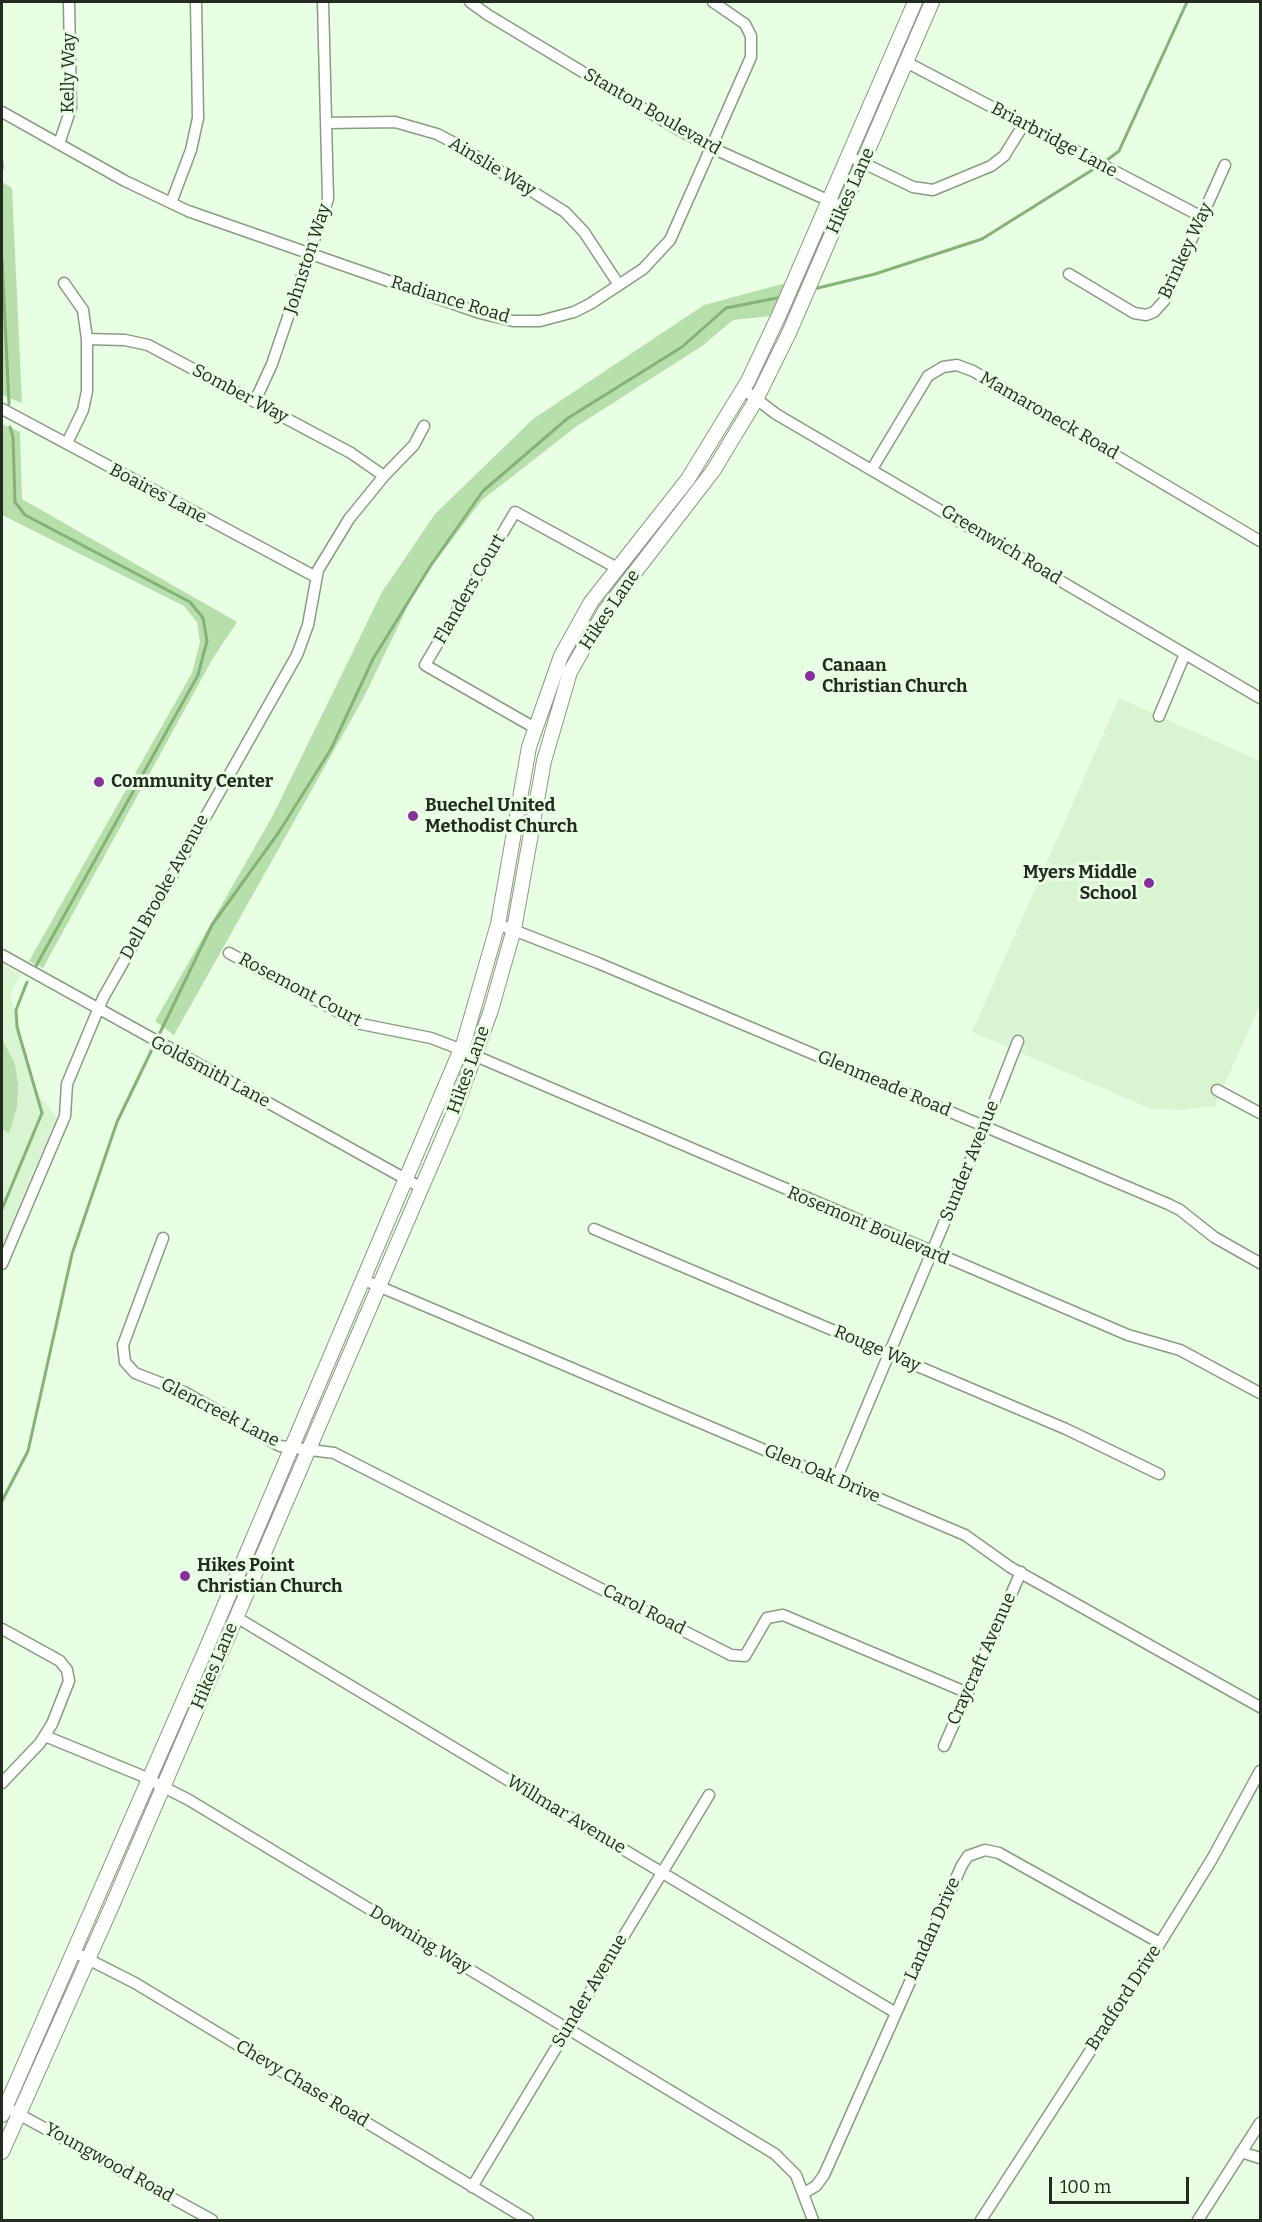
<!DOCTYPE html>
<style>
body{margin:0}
#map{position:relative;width:1262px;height:2222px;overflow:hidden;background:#e9ffe3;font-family:Bitter,serif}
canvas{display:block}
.frame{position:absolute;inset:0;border:3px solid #232b21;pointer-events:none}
.scale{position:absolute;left:1049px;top:2177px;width:140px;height:27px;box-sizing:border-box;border:3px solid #232b21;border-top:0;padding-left:8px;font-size:18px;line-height:21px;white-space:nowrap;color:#232b21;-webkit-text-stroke:4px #e9ffe3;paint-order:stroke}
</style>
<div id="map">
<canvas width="1262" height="2222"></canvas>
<div class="frame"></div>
<div class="scale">100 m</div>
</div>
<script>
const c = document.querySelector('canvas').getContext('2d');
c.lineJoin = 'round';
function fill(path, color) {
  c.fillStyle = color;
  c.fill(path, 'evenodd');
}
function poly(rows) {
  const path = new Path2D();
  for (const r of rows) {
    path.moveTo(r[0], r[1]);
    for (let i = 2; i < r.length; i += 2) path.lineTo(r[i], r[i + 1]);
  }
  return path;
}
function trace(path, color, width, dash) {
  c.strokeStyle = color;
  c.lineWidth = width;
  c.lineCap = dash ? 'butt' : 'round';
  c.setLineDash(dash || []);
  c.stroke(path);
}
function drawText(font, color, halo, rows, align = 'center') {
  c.font = font + ' Bitter,serif';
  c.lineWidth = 6;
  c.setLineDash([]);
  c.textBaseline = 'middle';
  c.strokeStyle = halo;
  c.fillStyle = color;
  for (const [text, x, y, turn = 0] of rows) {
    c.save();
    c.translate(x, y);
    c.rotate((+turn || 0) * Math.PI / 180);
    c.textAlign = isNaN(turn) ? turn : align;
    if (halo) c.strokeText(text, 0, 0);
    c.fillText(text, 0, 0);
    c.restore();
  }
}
const built = poly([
 [1119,698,1260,761,1260,1005,1215,1106,1182,1110,1151,1109,972,1032],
 [2,965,21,975,10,994,37,1093,57,1117,2,1246]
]);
const green = poly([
 [2,182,12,188,22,403,2,395],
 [786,283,771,316,733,320,702,346,577,426,482,500,419,583,364,697,174,1035,155,1021,272,817,382,592,435,514,533,419,704,305],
 [2,424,20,432,22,499,237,622,213,658,43,968,29,961,192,673,200,642,197,622,184,606,2,515],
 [2,1039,15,1064,18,1084,17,1107,9,1133,2,1129]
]);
const stream = poly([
 [2,162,2,169],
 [1103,163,1119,151,1187,2],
 [2,260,9,404],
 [814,289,875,274,982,239,1097,167],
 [10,427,13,437,15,502,25,515,190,602,203,618,207,641,198,675,36,966],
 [2,1209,42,1113,17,1027,16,1010,27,982],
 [2,1501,28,1451,72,1254,117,1122,212,925,279,832,331,749,373,659,431,565,483,491,568,418,682,347,726,308,782,297]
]);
const minor = poly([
 [470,2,488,15,679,130,721,152,843,207],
 [906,62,1202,217],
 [2,112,125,181,188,211,480,313,513,321,540,321,574,312,590,304,643,269,670,240,751,57,751,36,745,24,713,2],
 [327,123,395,122,437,134,458,145,565,212,584,232,619,285],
 [59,144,71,108,69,2],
 [857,160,913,187,933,190,991,166,1004,156,1024,124],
 [171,203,191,150,198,118,196,2],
 [1069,274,1134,313,1146,315,1154,312,1164,301,1225,165],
 [64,283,83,310,87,339,87,391,83,410,67,443],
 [87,339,125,340,148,345,351,453,384,476],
 [743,389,776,414,1260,698],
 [255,401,272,364,328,199,323,2],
 [2,409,316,577],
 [872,469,928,376,943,367,957,365,973,371,1260,541],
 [1159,716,1185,654],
 [535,728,425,665,515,512,617,568],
 [498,924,598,963,1168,1204,1180,1210,1214,1237,1260,1263],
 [229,953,361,1024,431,1038,457,1048,1128,1335,1180,1350,1260,1393],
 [2,955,420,1187],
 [1217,1090,1260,1113],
 [594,1229,1066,1429,1159,1474],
 [163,1238,123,1345,125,1362,135,1373,184,1392,280,1446,334,1453,731,1655,745,1656,767,1618,783,1615,968,1693],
 [2,1264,65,1116,67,1084,103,998,297,655,308,625,318,570,349,519,384,476,414,445,424,426],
 [364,1280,965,1535,1010,1567,1260,1707],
 [836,1480,984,1128,1018,1041],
 [236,1617,896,2013],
 [2,1629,60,1661,67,1670,69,1681,52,1724,40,1743,2,1783],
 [45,1736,140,1775,189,1800,775,2154,796,2175,813,2220],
 [944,1746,1021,1572],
 [74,1952,135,1983,528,2220],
 [13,2111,212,2220],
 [1241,2152,1260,2158],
 [472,2187,709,1795],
 [804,2193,816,2186,824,2175,962,1865,968,1856,985,1850,999,1853,1160,1943],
 [981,2220,1160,1943,1212,1859,1260,1771],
 [1198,2220,1260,2123]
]);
const major = poly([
 [2,2115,206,1649,464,1042,498,924,529,747,561,656,591,602,688,479,748,381,780,313,915,2],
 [2,2152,111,1908,455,1110,491,1010,514,929,544,761,570,672,605,611,713,471,756,400,789,333,932,2]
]);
const markers = [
 [810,676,6,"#86309d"],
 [99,782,6,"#86309d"],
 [413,816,6,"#86309d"],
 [1149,883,6,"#86309d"],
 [185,1576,6,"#86309d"]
];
const streetNames = [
 ["Kelly Way",69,73,-89],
 ["Stanton Boulevard",652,112,30],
 ["Briarbridge Lane",1054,140,28],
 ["Ainslie Way",492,167,31],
 ["Hikes Lane",851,191,-66],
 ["Brinkey Way",1186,251,-65],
 ["Johnston Way",308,259,-72],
 ["Radiance Road",450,300,17],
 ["Somber Way",240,394,28],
 ["Mamaroneck Road",1049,416,30],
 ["Boaires Lane",158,494,28],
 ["Greenwich Road",1001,545,31],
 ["Flanders Court",470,589,-60],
 ["Hikes Lane",610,610,-56],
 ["Dell Brooke Avenue",165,887,-61],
 ["Rosemont Court",300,990,28],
 ["Hikes Lane",469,1070,-70],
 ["Goldsmith Lane",210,1072,28],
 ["Glenmeade Road",884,1084,23],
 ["Sunder Avenue",970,1161,-68],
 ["Rosemont Boulevard",868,1226,23],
 ["Rouge Way",877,1349,23],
 ["Glencreek Lane",220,1413,27],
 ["Glen Oak Drive",822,1474,23],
 ["Carol Road",644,1610,27],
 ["Craycraft Avenue",982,1659,-66],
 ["Hikes Lane",215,1666,-67],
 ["Willmar Avenue",566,1815,31],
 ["Landan Drive",933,1929,-66],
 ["Downing Way",420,1940,31],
 ["Sunder Avenue",590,1991,-59],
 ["Bradford Drive",1124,1998,-57],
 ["Chevy Chase Road",302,2084,31],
 ["Youngwood Road",109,2163,29]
];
const poiNames = [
 ["Canaan",822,666],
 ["Christian Church",822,687],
 ["Community Center",111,782],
 ["Buechel United",425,806],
 ["Methodist Church",425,827],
 ["Myers Middle",1137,873,"right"],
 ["School",1137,894,"right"],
 ["Hikes Point",197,1566],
 ["Christian Church",197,1587]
];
fill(built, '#d9f4d1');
fill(green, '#b7dfab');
trace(stream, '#86b279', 3);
trace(minor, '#889c82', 13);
trace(major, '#889c82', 16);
trace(minor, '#fff', 10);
trace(major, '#fff', 14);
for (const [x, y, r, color] of markers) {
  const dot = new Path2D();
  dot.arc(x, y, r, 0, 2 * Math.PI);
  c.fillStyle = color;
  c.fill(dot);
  trace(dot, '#e9ffe3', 2);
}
drawText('18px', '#232b21', '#e9ffe3', streetNames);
drawText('bold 18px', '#232b21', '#e9ffe3', poiNames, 'left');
</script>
